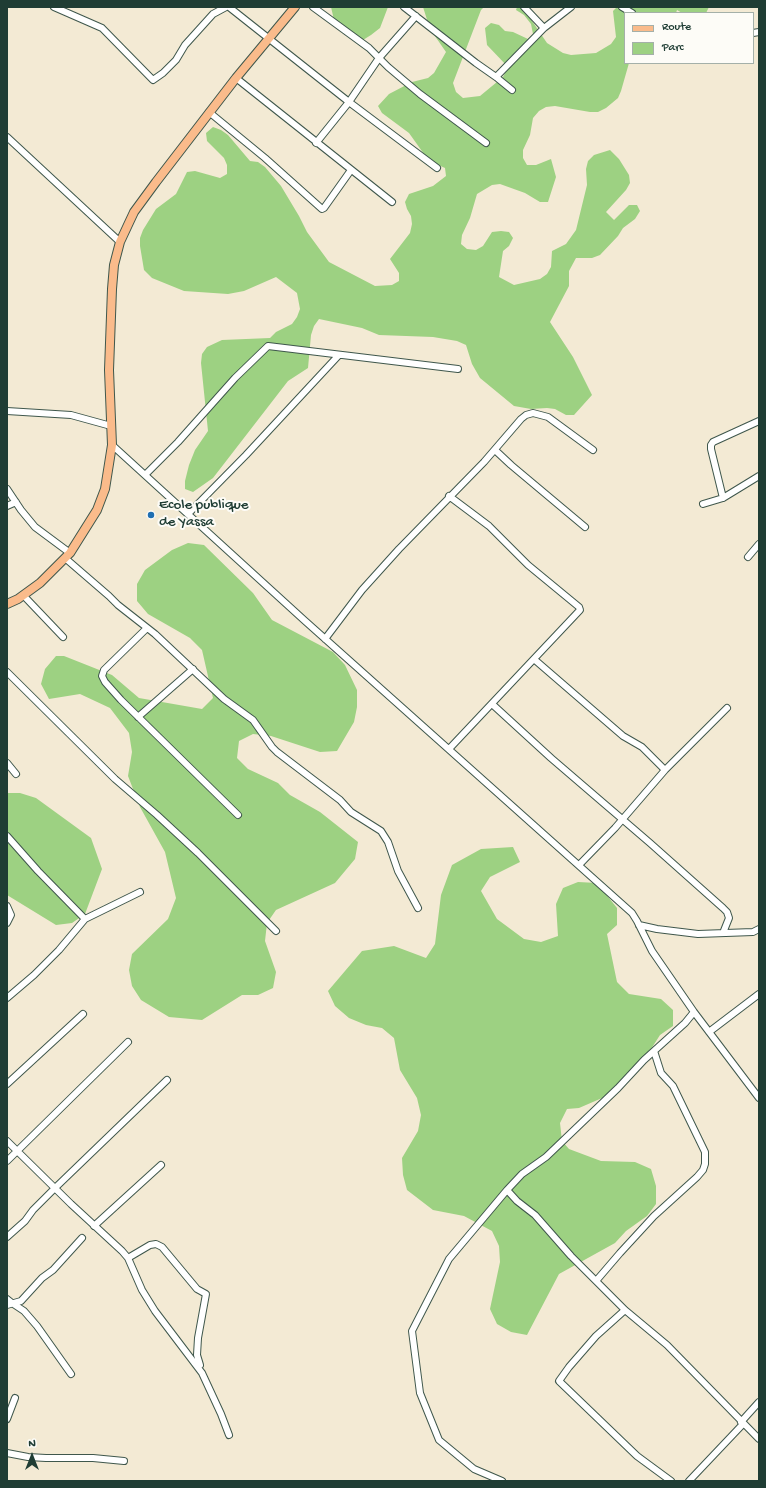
<!DOCTYPE html>
<style>
body{margin:0}
#map{position:relative;width:766px;height:1488px;overflow:hidden;background:#f3ead4;font-family:"Gochi Hand",sans-serif}
canvas{display:block}
.frame{position:absolute;inset:0;border:8px solid #1f3d34;pointer-events:none}
.legend{position:absolute;left:624px;top:12px;width:130px;height:52px;box-sizing:border-box;background:#fdfcf7;border:1px solid #a4b0a9;margin:0;padding:5px 7px;list-style:none;font-size:12px;color:#1f3d34}
.legend li{display:flex;align-items:center;gap:8px;height:20px}
.legend b{width:20px;border:1px solid #a4b0a9}
.north{position:absolute;left:12px;top:1436px;width:40px;height:40px;-webkit-text-stroke:3px #fdfcf7;paint-order:stroke;rotate:0deg;font-size:11px;font-weight:700;line-height:16px;text-align:center;color:#1f3d34}
.north::after{content:'';display:block;margin:auto;width:14px;height:18px;background:#1f3d34;clip-path:polygon(50% 0,100% 100%,50% 72%,0 100%)}
</style>
<div id="map">
<canvas width="766" height="1488"></canvas>
<div class="frame"></div>
<ul class="legend">
<li><b style="height:5px;background:#fabb8b"></b>Route</li>
<li><b style="height:11px;background:#9dd182"></b>Parc</li>
</ul>
<div class="north">N</div>
</div>
<script>
const c = document.querySelector('canvas').getContext('2d');
c.lineJoin = 'round';
function fill(path, color) {
  c.fillStyle = color;
  c.fill(path, 'evenodd');
}
function poly(rows) {
  const path = new Path2D();
  for (const r of rows) {
    path.moveTo(r[0], r[1]);
    for (let i = 2; i < r.length; i += 2) path.lineTo(r[i], r[i + 1]);
  }
  return path;
}
function trace(path, color, width, dash) {
  c.strokeStyle = color;
  c.lineWidth = width;
  c.lineCap = dash ? 'butt' : 'round';
  c.setLineDash(dash || []);
  c.stroke(path);
}
function drawText(font, color, halo, rows, align = 'center') {
  c.font = font + ' "Gochi Hand",sans-serif';
  c.lineWidth = 4;
  c.setLineDash([]);
  c.textBaseline = 'middle';
  c.strokeStyle = halo;
  c.fillStyle = color;
  for (const [text, x, y, turn = 0] of rows) {
    c.save();
    c.translate(x, y);
    c.rotate((+turn || 0) * Math.PI / 180);
    c.textAlign = isNaN(turn) ? turn : align;
    if (halo) c.strokeText(text, 0, 0);
    c.fillText(text, 0, 0);
    c.restore();
  }
}
const green = poly([
 [331,7,388,7,380,28,371,35,363,40,334,20],
 [423,7,484,7,481,10,453,83,456,92,463,98,480,96,503,77,508,67,487,45,485,28,491,23,499,25,505,31,513,32,528,39,533,34,531,24,524,15,516,10,517,7,528,7,529,13,532,21,547,43,563,53,571,55,596,53,611,44,616,37,613,11,617,7,709,7,706,13,682,13,677,10,676,13,625,13,625,63,629,63,621,91,618,98,606,108,598,112,590,112,555,106,546,107,539,111,533,118,530,135,523,150,523,158,527,165,536,165,551,159,556,177,548,202,540,202,525,193,500,184,492,185,477,194,470,218,462,235,461,244,467,249,476,250,483,246,492,232,501,231,509,232,513,238,509,246,503,251,499,277,514,285,540,279,547,274,551,267,552,251,566,244,576,230,587,185,586,169,588,161,594,155,610,150,619,159,629,175,630,183,626,190,606,212,614,220,629,205,637,205,640,211,635,219,623,228,618,236,600,255,592,258,576,258,569,271,569,286,550,322,573,357,592,395,574,415,566,415,555,409,547,408,531,409,514,406,480,378,472,364,466,345,457,341,433,337,379,335,362,328,319,319,314,326,311,335,308,368,288,381,213,478,193,492,185,489,185,481,189,465,195,450,208,431,201,363,202,354,207,347,222,340,270,338,276,332,292,324,297,317,300,309,297,293,276,277,244,291,228,294,184,291,152,278,144,270,140,246,140,238,143,230,156,209,176,194,187,172,195,171,220,178,227,174,227,165,224,158,207,141,206,133,213,127,221,130,228,135,250,161,258,162,265,167,281,186,299,216,307,232,329,262,375,286,392,285,399,281,399,273,390,259,410,233,412,224,411,216,407,209,405,202,409,194,433,186,446,176,445,168,429,161,409,133,382,113,378,106,389,94,412,82,428,78,434,73,446,52,430,29],
 [188,543,204,545,253,593,272,620,333,652,345,665,357,690,357,707,354,722,337,751,320,752,271,736,253,734,239,741,237,758,248,769,278,783,290,795,320,812,358,842,355,859,335,883,276,910,267,923,265,941,276,972,273,988,258,995,242,995,202,1020,169,1017,141,1000,132,986,129,970,132,954,168,919,176,898,165,852,140,807,128,776,132,752,129,733,110,708,80,694,49,699,41,684,45,669,56,656,64,656,112,675,139,698,202,709,213,698,202,650,190,638,148,614,137,601,137,584,145,570,172,550],
 [7,793,20,793,36,798,91,838,102,869,85,914,72,923,56,925,7,895],
 [513,847,520,862,490,877,481,891,497,919,524,939,541,942,558,936,556,904,563,888,578,882,597,883,617,908,617,925,607,934,617,982,629,994,661,999,673,1010,673,1026,660,1035,644,1060,609,1095,579,1108,567,1109,560,1123,562,1141,569,1149,601,1161,635,1162,651,1169,656,1186,656,1204,647,1216,626,1231,615,1243,559,1274,527,1335,511,1332,497,1324,490,1309,500,1262,499,1246,492,1231,464,1216,433,1210,407,1190,403,1175,402,1158,418,1131,421,1115,417,1098,400,1070,394,1038,382,1028,366,1025,349,1018,335,1006,328,991,362,951,394,946,426,958,435,944,441,895,452,865,481,849]
]);
const minor = poly([
 [54,7,102,28,153,80,163,73,176,60,185,45,213,14,226,7],
 [229,7,349,102,437,168],
 [313,7,369,48,388,67,420,94,486,143],
 [404,7,476,63,496,77,512,90],
 [524,7,544,28],
 [622,7,632,13],
 [753,33,759,32],
 [496,77,544,28,571,7],
 [236,78,392,202],
 [209,112,265,158,322,209,324,208,351,170],
 [7,137,120,242],
 [316,143,349,102,379,58,416,16],
 [7,411,71,415,111,426],
 [112,445,304,620,632,913,637,921,652,951,694,1012,759,1098],
 [495,450,511,465,585,527],
 [145,475,178,442,235,378,268,346,458,369],
 [7,489,21,510,35,527,70,553],
 [723,498,711,449,711,445,713,442,759,421],
 [703,504,723,498,759,476],
 [7,506,16,502],
 [188,514,246,455,338,356],
 [748,557,759,544],
 [65,558,109,596,118,605,155,634,224,699,253,720,272,747,277,752,340,800,351,812,381,831,388,842,398,871,418,908],
 [23,595,63,637],
 [147,628,104,670,102,676,105,682,121,700,238,815],
 [325,639,362,590,399,549,484,462,521,419,526,415,533,413,548,417,593,450],
 [535,660,623,736,642,747,665,770],
 [7,672,115,779,157,815,198,853,276,931],
 [492,704,551,758,650,843,723,908,727,912,729,918,723,933],
 [138,717,193,669],
 [449,749,580,610,579,607,528,565,489,526,449,496],
 [7,763,16,774],
 [7,836,38,871,85,919],
 [579,865,615,828,665,770,727,708],
 [7,906,11,915,7,923],
 [639,925,657,929,698,934,753,932,759,929],
 [7,998,34,975,59,950,85,919,140,892],
 [694,1012,685,1023,644,1060,618,1088,546,1157,522,1174,507,1190,517,1201,535,1215,571,1256,625,1310,667,1345,759,1439],
 [709,1032,759,994],
 [7,1084,83,1014],
 [7,1141,71,1204,122,1251,128,1258,142,1290,155,1311,202,1373,221,1414,229,1435],
 [7,1161,128,1042],
 [94,1226,161,1165],
 [7,1237,25,1221,33,1210,55,1188,167,1080],
 [128,1258,150,1245,156,1244,162,1247,197,1289,206,1294,198,1338,197,1355,200,1365],
 [596,1281,620,1253,654,1216,697,1177,703,1170,705,1164,705,1152,673,1086,661,1073,654,1051],
 [7,1299,12,1303,24,1311,37,1326,71,1374],
 [7,1305,21,1301,42,1278,53,1270,82,1238],
 [625,1310,596,1336,569,1367,559,1381,637,1456,671,1481],
 [7,1419,15,1398],
 [741,1422,759,1402],
 [7,1453,28,1457,46,1458,93,1458,124,1461],
 [502,1481,474,1469,439,1440,420,1393,412,1331,449,1259,507,1190],
 [689,1481,743,1424]
]);
const major = poly([
 [7,604,18,599,40,583,70,553,97,510,105,489,112,445,109,370,112,289,114,265,120,242,134,212,156,182,236,78,295,7]
]);
const markers = [
 [151,515,4,"#1f6fb2"]
];
const poiNames = [
 ["Ecole publique",159,506],
 ["de Yassa",159,523]
];
fill(green, '#9dd182');
trace(minor, '#3f574c', 8);
trace(major, '#3f574c', 10);
trace(minor, '#fff', 6);
trace(major, '#fabb8b', 8);
for (const [x, y, r, color] of markers) {
  const dot = new Path2D();
  dot.arc(x, y, r, 0, 2 * Math.PI);
  c.fillStyle = color;
  c.fill(dot);
  trace(dot, '#fdfcf7', 1.5);
}
drawText('15px', '#1f3d34', '#fdfcf7', poiNames, 'left');
</script>
